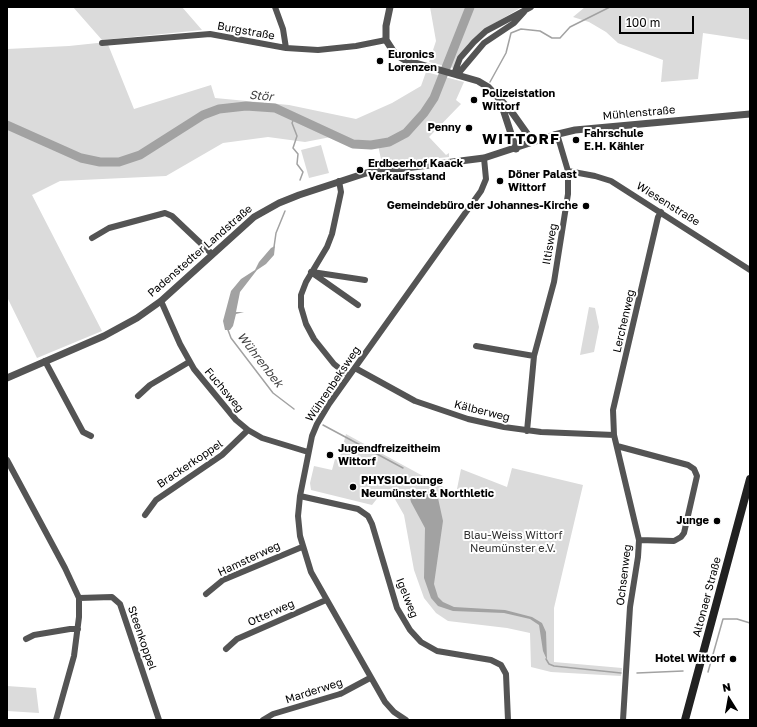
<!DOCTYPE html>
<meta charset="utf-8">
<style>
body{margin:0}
#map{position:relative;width:757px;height:727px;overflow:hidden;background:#fff;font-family:"Golos Text",sans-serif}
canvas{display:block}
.frame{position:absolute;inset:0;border:8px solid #000;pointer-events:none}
.north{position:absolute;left:709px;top:679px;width:40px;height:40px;-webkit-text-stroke:3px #fff;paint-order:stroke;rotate:349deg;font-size:11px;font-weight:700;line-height:16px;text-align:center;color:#000}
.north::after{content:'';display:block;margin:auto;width:14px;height:18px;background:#000;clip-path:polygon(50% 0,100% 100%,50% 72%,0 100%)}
.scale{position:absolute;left:619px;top:16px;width:75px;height:18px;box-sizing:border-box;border:2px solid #000;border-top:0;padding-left:5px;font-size:12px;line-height:14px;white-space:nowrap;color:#000;-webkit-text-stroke:3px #fff;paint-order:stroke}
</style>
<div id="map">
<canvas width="757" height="727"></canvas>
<div class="frame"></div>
<div class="north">N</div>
<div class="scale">100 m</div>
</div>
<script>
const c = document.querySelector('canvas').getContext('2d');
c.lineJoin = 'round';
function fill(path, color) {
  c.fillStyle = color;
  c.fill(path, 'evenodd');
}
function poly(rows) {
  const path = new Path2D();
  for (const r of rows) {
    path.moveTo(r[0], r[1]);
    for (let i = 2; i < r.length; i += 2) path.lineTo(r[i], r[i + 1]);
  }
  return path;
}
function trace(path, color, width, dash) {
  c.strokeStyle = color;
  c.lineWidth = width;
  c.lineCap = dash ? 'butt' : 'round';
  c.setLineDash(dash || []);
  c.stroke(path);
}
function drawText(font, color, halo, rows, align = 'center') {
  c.font = font + ' "Golos Text",sans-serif';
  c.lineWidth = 4;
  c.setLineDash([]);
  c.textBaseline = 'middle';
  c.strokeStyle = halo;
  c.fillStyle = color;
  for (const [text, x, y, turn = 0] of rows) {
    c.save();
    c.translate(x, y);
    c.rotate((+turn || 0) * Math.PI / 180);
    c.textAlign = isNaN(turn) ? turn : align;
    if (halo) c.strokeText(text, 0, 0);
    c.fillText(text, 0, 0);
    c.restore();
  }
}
const green = poly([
 [73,7,182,7,202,30,102,40],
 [430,7,522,7,485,29,468,44,453,68,429,62,436,41],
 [585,7,750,7,750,40,703,33,698,79,661,82,663,60,618,43,606,32,589,22,573,17],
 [107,42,134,109,211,85,215,98,289,105,356,119,392,103,421,86,426,72,464,82,456,100,461,104,429,137,446,155,449,153,449,157,382,164,378,145,362,146,353,144,336,136,305,142,268,137,223,143,166,176,60,181,32,195,102,331,37,358,7,297,7,49,69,46],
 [321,145,329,173,309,178,301,150],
 [589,307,595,308,599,327,594,352,580,355],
 [346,434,456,494,461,469,507,487,512,468,583,485,554,608,554,662,622,668,621,676,551,672,531,667,530,633,507,628,448,621,436,613,424,598,414,570,404,515,392,494,393,491,383,497,380,495,372,505,311,490,310,483,314,466,332,470,335,459,339,460],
 [7,686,36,688,39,713,7,711]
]);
const water = poly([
 [275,246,274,255,266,264,257,270,240,292,236,312,244,312,236,314,233,326,230,330,225,330,223,321,231,291,241,279,255,270,259,262,271,248],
 [426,490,434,494,438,498,443,521,434,584,438,597,443,602,454,607,505,610,532,617,542,623,546,632,547,660,543,651,539,625,530,619,504,613,453,611,438,606,431,598,424,578,425,528,411,502,410,498,414,494]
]);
const stream = poly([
 [490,82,506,53,511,33,521,29,540,31,552,38,560,38,570,27,610,7],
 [295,116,292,123,297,136,293,148,298,154,297,164,303,172,300,180],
 [274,247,276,233,285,211],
 [228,330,231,338,273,393,294,409],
 [323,425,403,468],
 [546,659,549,664,554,666,621,673],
 [708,672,723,619,737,619,750,623],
 [637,673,683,671]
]);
const river = poly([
 [7,125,81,158,100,162,119,162,140,155,203,115,219,109,246,106,275,108,353,144,371,145,389,142,406,133,424,113,434,98,470,7]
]);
const minor = poly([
 [275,7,283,29,286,48],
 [102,43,210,34,286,48,318,50,356,46,386,40],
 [454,74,460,58,474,42,486,31,531,7],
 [457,75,484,43,514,23,524,12],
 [568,171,595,176,611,181,750,270],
 [339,181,341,192,332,234,327,247,306,282,301,295,301,307,306,324,314,339,334,364,349,376],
 [92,238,109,228,165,213,172,216,212,254],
 [311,272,358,305],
 [312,272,365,280],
 [161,301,180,344,194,369,236,420,248,430,262,438,308,452],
 [476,346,534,356],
 [45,361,83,432,91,436],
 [355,368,415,401,468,419,504,427,541,432,614,435],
 [138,396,150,385,189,362],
 [527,431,534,356,554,282,568,194,568,171,557,134],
 [617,446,688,465,694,469,697,476,684,533,681,537,674,541,639,540],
 [7,460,65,568,79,598],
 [300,496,358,509,368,516,372,524,397,608,410,630,421,642,437,651,491,660,501,665,506,674,508,720],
 [145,515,156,500,222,455,248,430],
 [206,594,223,580,302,547],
 [26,639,34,635,70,629,78,629],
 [226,649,237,639,326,600],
 [56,720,74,656,79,617,79,598,112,597,120,604,159,720],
 [263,720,273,714,340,694,370,678],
 [406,720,394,712,385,702,311,572,300,536,298,516,300,496,312,436,317,424,329,404,481,191,486,179,484,158],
 [623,720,630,607,638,557,639,540,614,435,613,410,658,217,661,212]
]);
const tertiary = poly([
 [390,7,386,26,386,40,395,54,405,60,478,81,488,87,511,111,533,142],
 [500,100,516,149],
 [7,378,104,336,137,318,161,301,254,217,279,203,299,195,366,173,484,158,554,135,575,130,750,114]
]);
const secondary = poly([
 [685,720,750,479]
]);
const markers = [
 [380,61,4,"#000"],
 [474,100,4,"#000"],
 [469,128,4,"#000"],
 [576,140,4,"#000"],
 [360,170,4,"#000"],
 [500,181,4,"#000"],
 [586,206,4,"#000"],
 [330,455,4,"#000"],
 [353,487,4,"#000"],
 [717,521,4,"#000"],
 [733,659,4,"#000"]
];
const streetNames = [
 ["Burgstraße",246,31,10],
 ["Mühlenstraße",639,113,-5],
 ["Wiesenstraße",668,204,32],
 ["Iltisweg",550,244,-80],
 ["Padenstedter Landstraße",200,251,-41],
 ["Lerchenweg",624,321,-77],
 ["Wührenbeksweg",333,384,-56],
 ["Fuchsweg",224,390,50],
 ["Kälberweg",482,411,14],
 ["Brackerkoppel",190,464,-34],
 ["Hamsterweg",249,559,-25],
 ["Ochsenweg",624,575,-83],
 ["Altonaer Straße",707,597,-75],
 ["Igelweg",407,598,68],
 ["Otterweg",271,613,-24],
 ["Steenkoppel",142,638,71],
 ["Marderweg",314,691,-18]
];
const poiNames = [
 ["Euronics",388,55],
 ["Lorenzen",388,68],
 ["Polizeistation",482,94],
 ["Wittorf",482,107],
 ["Penny",461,128,"right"],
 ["Fahrschule",584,134],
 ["E.H. Kähler",584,147],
 ["Erdbeerhof Kaack",368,164],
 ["Verkaufsstand",368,177],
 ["Döner Palast",508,175],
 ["Wittorf",508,188],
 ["Gemeindebüro der Johannes-Kirche",578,206,"right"],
 ["Jugendfreizeitheim",338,449],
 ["Wittorf",338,462],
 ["PHYSIOLounge",361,481],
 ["Neumünster & Northletic",361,494],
 ["Junge",709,521,"right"],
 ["Hotel Wittorf",725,659,"right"]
];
const parkNames = [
 ["Blau-Weiss Wittorf",513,536],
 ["Neumünster e.V.",513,549]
];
const waterNames = [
 ["Stör",261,96,5],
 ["Wührenbek",260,360,52]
];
const districtNames = [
 ["WITTORF",521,139]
];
fill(green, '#dbdbdb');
fill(water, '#a2a2a2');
trace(stream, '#a2a2a2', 1.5);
trace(river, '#a2a2a2', 9);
trace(minor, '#545454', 6);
trace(tertiary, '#545454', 7);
trace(secondary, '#212121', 8);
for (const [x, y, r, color] of markers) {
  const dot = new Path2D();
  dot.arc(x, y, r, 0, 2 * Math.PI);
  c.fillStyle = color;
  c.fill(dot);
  trace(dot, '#fff', 1.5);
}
drawText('11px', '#000', '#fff', streetNames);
drawText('bold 11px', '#000', '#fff', poiNames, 'left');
drawText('11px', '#323232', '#fff', parkNames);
drawText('italic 12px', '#434343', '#fff', waterNames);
c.letterSpacing = '1px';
drawText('bold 15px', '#000', '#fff', districtNames);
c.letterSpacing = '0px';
</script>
